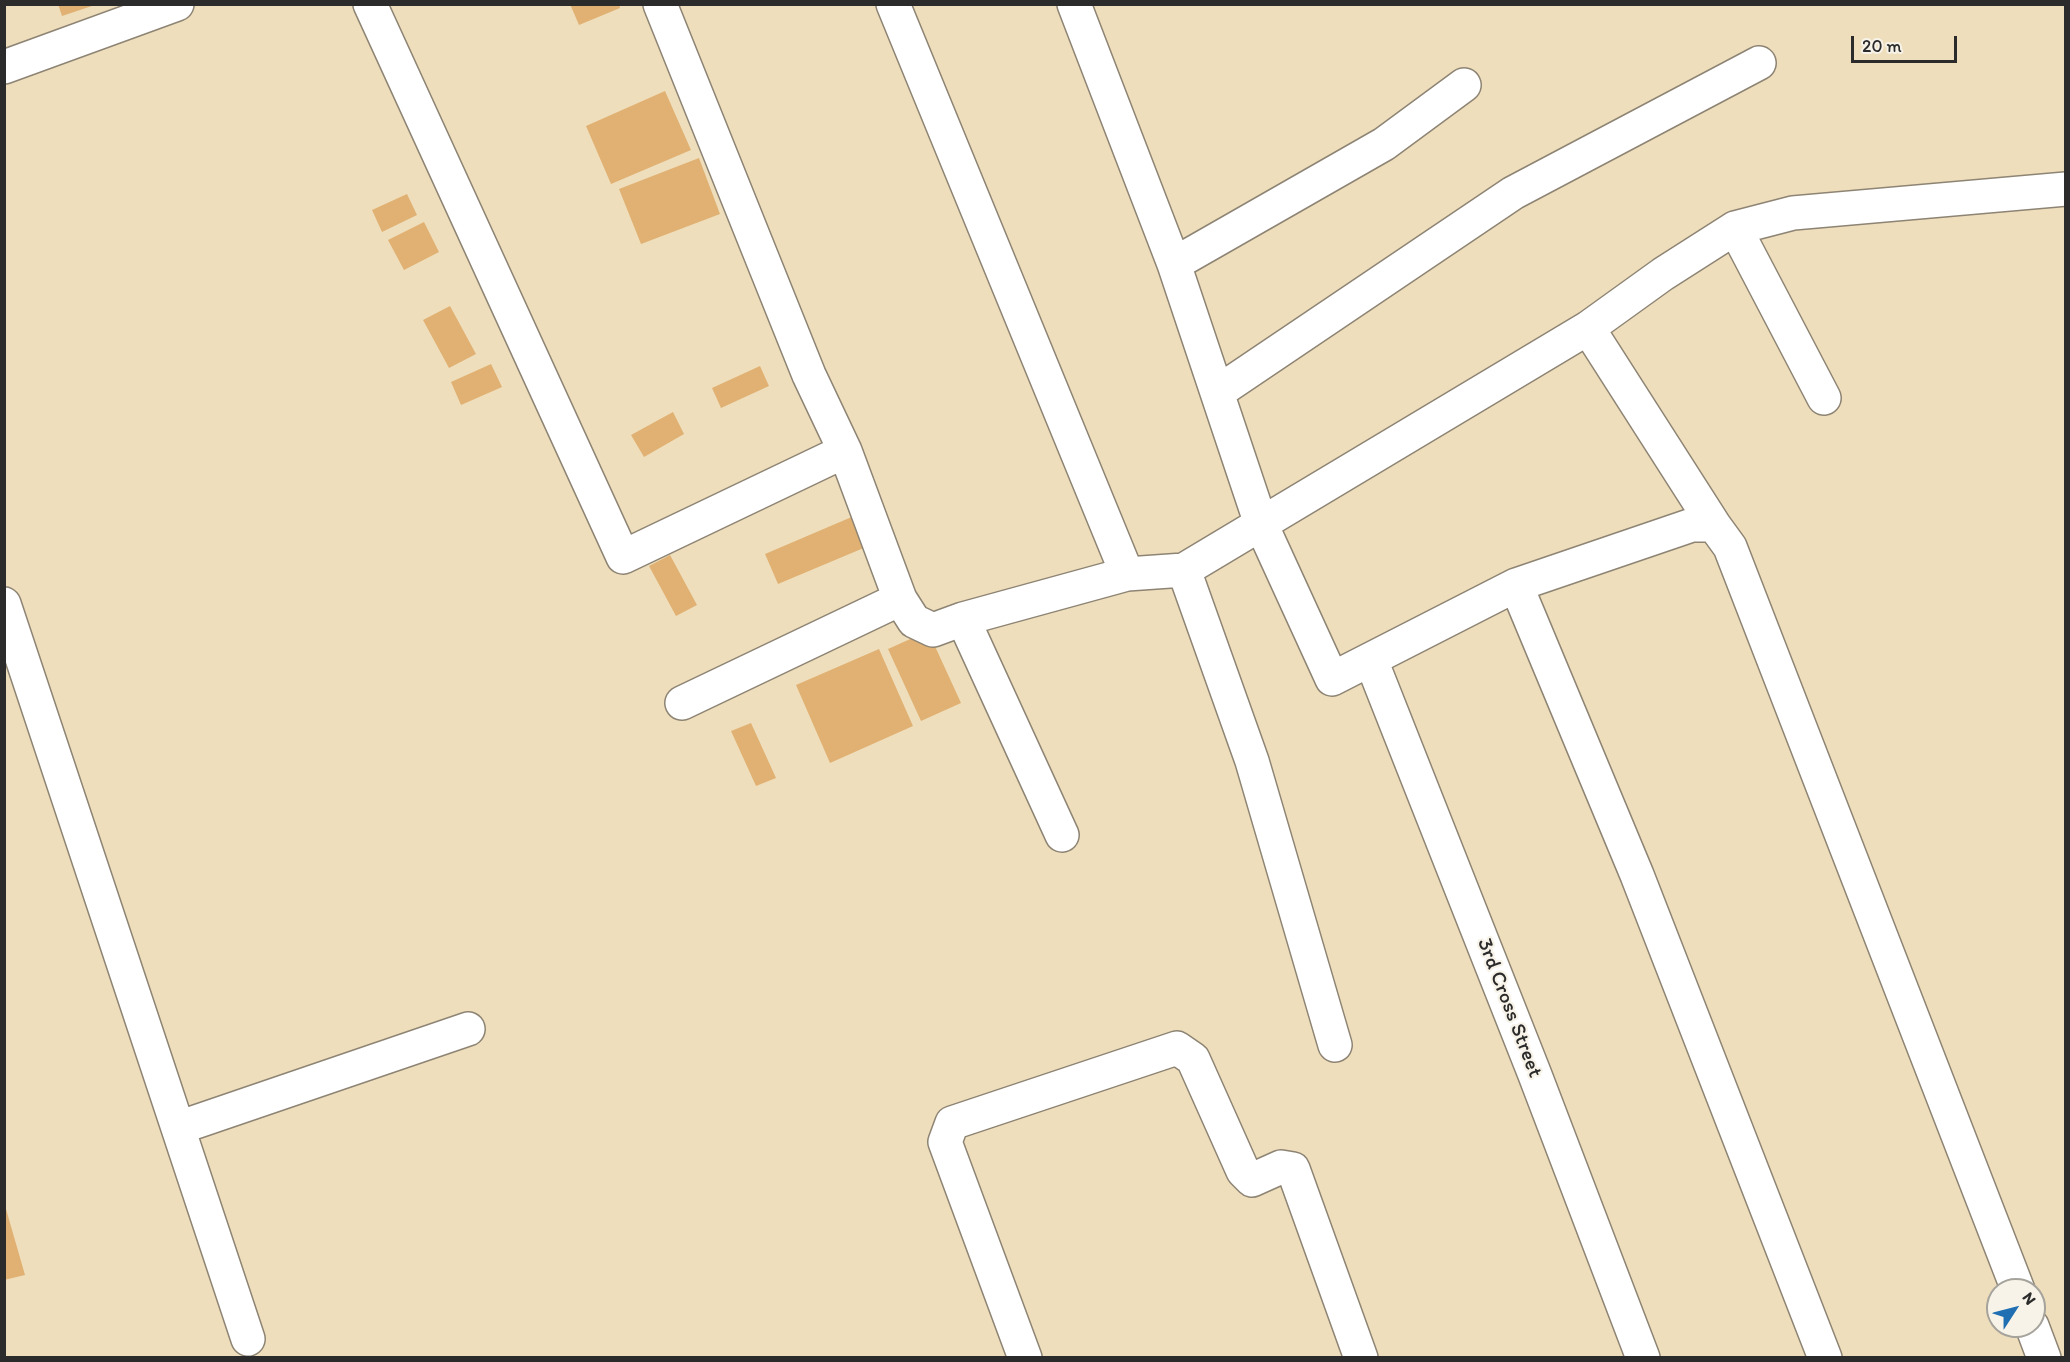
<!DOCTYPE html>
<style>
body{margin:0}
#map{position:relative;width:2070px;height:1362px;overflow:hidden;background:#efdebc;font-family:Itim,sans-serif}
canvas{display:block}
.frame{position:absolute;inset:0;border:6px solid #2b2b2b;pointer-events:none}
.north{position:absolute;left:1986px;top:1278px;width:60px;height:60px;box-sizing:border-box;background:#f7f3e8;border:2px solid #a5a39c;border-radius:50%;rotate:54deg;font-size:16px;font-weight:700;line-height:24px;text-align:center;color:#2b2b2b}
.north::after{content:'';display:block;margin:auto;width:21px;height:27px;background:#1f6fb2;clip-path:polygon(50% 0,100% 100%,50% 72%,0 100%)}
.scale{position:absolute;left:1851px;top:36px;width:106px;height:27px;box-sizing:border-box;border:3px solid #2b2b2b;border-top:0;padding-left:8px;font-size:18px;line-height:21px;white-space:nowrap;color:#2b2b2b;-webkit-text-stroke:4px #f7f3e8;paint-order:stroke}
</style>
<div id="map">
<canvas width="2070" height="1362"></canvas>
<div class="frame"></div>
<div class="north">N</div>
<div class="scale">20 m</div>
</div>
<script>
const c = document.querySelector('canvas').getContext('2d');
c.lineJoin = 'round';
function fill(path, color) {
  c.fillStyle = color;
  c.fill(path, 'evenodd');
}
function poly(rows) {
  const path = new Path2D();
  for (const r of rows) {
    path.moveTo(r[0], r[1]);
    for (let i = 2; i < r.length; i += 2) path.lineTo(r[i], r[i + 1]);
  }
  return path;
}
function trace(path, color, width, dash) {
  c.strokeStyle = color;
  c.lineWidth = width;
  c.lineCap = dash ? 'butt' : 'round';
  c.setLineDash(dash || []);
  c.stroke(path);
}
function drawText(font, color, halo, rows, align = 'center') {
  c.font = font + ' Itim,sans-serif';
  c.lineWidth = 4.5;
  c.setLineDash([]);
  c.textBaseline = 'middle';
  c.strokeStyle = halo;
  c.fillStyle = color;
  for (const [text, x, y, turn = 0] of rows) {
    c.save();
    c.translate(x, y);
    c.rotate((+turn || 0) * Math.PI / 180);
    c.textAlign = isNaN(turn) ? turn : align;
    if (halo) c.strokeText(text, 0, 0);
    c.fillText(text, 0, 0);
    c.restore();
  }
}
const building = poly([
 [58,4,94,4,95,5,62,16],
 [570,4,619,4,620,8,579,25],
 [665,91,691,150,611,184,586,126],
 [699,158,720,214,641,244,619,189],
 [407,194,417,215,382,232,372,210],
 [424,222,439,252,404,270,388,240],
 [450,306,476,354,449,368,423,320],
 [491,364,502,387,461,405,451,382],
 [760,366,769,386,721,408,712,388],
 [673,412,684,434,644,457,631,435],
 [854,516,866,547,778,584,765,554],
 [670,555,697,605,676,616,649,566],
 [928,631,961,703,921,721,888,649],
 [879,649,913,726,830,763,796,685],
 [751,723,776,778,756,786,731,731],
 [4,1202,25,1275,4,1280]
]);
const minor = poly([
 [370,4,623,557,845,451],
 [660,4,809,375,845,451,900,599,914,621,933,630,963,619,1127,574,1184,570,1588,328,1663,274,1735,228,1793,213,2066,189],
 [893,4,1127,574],
 [1074,4,1174,264,1261,524,1332,679,1516,585,1692,525,1714,525,1730,547,2018,1290],
 [4,67,177,4],
 [1735,228,1824,398],
 [1174,264,1384,144,1464,85],
 [1588,328,1714,525],
 [1218,392,1513,193,1759,63],
 [1184,570,1252,761,1335,1045],
 [1516,585,1637,875,1825,1358],
 [4,604,248,1339],
 [963,619,1062,835],
 [1371,660,1535,1075,1643,1358],
 [682,703,900,599],
 [178,1128,468,1029],
 [2032,1326,2044,1358],
 [1025,1358,945,1142,952,1123,1177,1048,1193,1059,1243,1171,1252,1180,1281,1167,1293,1169,1361,1358]
]);
const streetNames = [
 ["3rd Cross Street",1509,1008,69]
];
fill(building, '#e0b172');
trace(minor, '#8d8474', 36);
trace(minor, '#fff', 33);
drawText('21px', '#2b2b2b', '#f7f3e8', streetNames);
</script>
